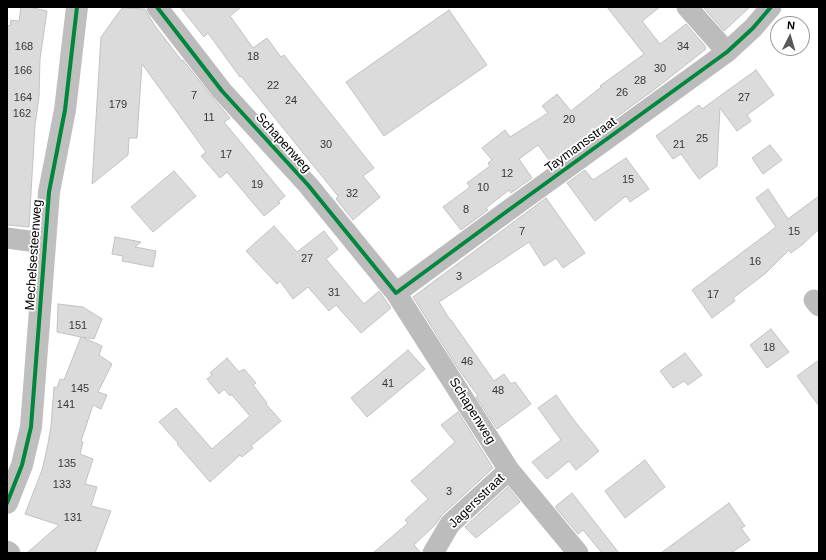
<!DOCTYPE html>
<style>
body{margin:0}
#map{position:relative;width:826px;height:560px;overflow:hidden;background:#fff;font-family:Helvetica,sans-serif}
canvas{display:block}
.frame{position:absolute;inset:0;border:8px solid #000;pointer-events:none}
.north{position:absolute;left:770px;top:16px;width:40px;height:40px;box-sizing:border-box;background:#fff;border:1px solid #999;border-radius:50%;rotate:5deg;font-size:11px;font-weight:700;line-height:16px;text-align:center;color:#000}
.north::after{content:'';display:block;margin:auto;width:14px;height:18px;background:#595959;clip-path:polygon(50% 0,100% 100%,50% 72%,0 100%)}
</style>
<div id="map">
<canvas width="826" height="560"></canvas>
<div class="frame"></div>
<div class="north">N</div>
</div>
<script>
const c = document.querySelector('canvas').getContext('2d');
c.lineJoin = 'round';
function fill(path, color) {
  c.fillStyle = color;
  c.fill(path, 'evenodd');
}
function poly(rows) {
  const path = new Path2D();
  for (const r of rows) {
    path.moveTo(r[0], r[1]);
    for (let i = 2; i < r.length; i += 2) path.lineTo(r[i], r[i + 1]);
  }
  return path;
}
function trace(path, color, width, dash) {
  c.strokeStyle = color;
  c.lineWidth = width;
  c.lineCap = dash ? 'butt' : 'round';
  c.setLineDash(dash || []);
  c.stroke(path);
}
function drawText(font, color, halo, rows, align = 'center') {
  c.font = font + ' Helvetica,sans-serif';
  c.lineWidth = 3.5;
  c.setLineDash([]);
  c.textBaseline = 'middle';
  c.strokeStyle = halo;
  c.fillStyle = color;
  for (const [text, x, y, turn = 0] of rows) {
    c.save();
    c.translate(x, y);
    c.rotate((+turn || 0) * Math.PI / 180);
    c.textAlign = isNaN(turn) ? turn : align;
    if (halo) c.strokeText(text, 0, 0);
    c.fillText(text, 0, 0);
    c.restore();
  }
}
const building = poly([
 [21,7,29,7,47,11,40,59,39,97,35,125,29,227,7,225,7,25,10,26,11,20,19,21,21,7],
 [180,7,241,7,230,16,253,48,267,38,281,57,284,55,374,168,363,176,380,197,353,220,336,199,338,196,241,76,240,77,208,33,204,37,180,7],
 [607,7,660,7,642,21,660,44,686,24,706,47,705,48,706,49,655,89,552,164,538,145,519,159,532,178,511,193,509,190,486,208,488,210,461,230,443,207,470,187,467,183,490,166,488,163,492,160,482,148,505,130,510,137,548,113,542,106,557,94,571,111,601,87,600,86,644,54,607,7],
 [706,7,750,7,724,31,704,8,706,7],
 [122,8,145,9,155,26,182,61,183,60,213,98,230,118,224,122,285,196,278,202,280,203,264,216,227,172,220,178,201,156,206,152,142,64,137,138,129,138,128,155,92,184,101,37,122,8],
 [449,10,487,65,384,136,346,82,449,10],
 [756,70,774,95,747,115,751,121,737,131,720,108,717,166,699,179,681,154,673,159,656,136,699,105,702,109,756,70],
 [770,145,782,160,763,174,752,158,770,145],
 [626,158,649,189,630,202,626,196,595,221,567,183,585,170,593,180,626,158],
 [174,171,196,196,153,232,131,207,174,171],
 [768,189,788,219,819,196,819,229,803,244,791,253,789,250,766,273,733,298,735,301,712,318,692,290,776,227,756,198,768,189],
 [546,198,585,253,563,268,556,258,544,266,529,242,439,302,450,320,451,320,494,381,504,374,511,384,515,382,531,404,497,429,476,397,478,396,457,367,413,297,546,198],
 [274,226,297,252,324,231,338,249,326,259,364,304,379,291,391,308,361,333,336,305,329,311,308,287,293,299,280,281,277,284,246,251,274,226],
 [115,237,141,242,135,247,156,251,153,267,122,261,123,256,112,254,115,237],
 [58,304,83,307,102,319,94,339,82,337,102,346,99,355,112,364,98,392,107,395,101,409,93,405,81,441,83,442,80,454,93,459,85,484,97,487,91,506,111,511,95,553,27,553,59,525,25,514,42,470,47,449,51,426,54,387,57,388,60,379,64,380,81,337,57,332,58,304],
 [771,329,789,352,767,368,750,345,771,329],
 [408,350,425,369,367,417,351,398,408,350],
 [685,353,702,375,688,385,684,381,673,388,660,371,685,353],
 [227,358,239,372,244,369,256,383,253,385,267,403,266,404,281,421,251,446,253,448,242,457,240,455,210,482,177,444,178,443,159,422,176,408,212,449,250,416,231,394,230,396,224,389,219,394,207,379,212,375,210,373,227,358],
 [819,360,819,406,797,376,819,360],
 [556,395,573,419,599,451,576,470,569,461,547,479,532,462,561,440,538,408,556,395],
 [458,412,493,468,442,515,436,524,414,545,421,553,373,553,408,523,405,520,428,499,411,481,455,442,441,425,458,412],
 [645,460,665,487,625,518,605,491,645,460],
 [508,487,520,502,476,538,465,527,508,487],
 [572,493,619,553,602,553,583,530,578,534,556,508,556,506,572,493],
 [729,503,745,526,741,528,750,540,731,553,661,553,729,503]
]);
const street = poly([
 [157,7,222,91,308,185,396,293,509,470,578,553],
 [687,7,727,52],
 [7,238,44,243],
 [396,293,506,212,727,52,753,28,771,7],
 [814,300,819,306],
 [7,551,10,553],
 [433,553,450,524,509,470]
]);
const secondary = poly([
 [7,503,22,465,31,427,49,192,65,110,77,7]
]);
const cycleway = poly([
 [157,7,222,91,308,185,396,293,506,212,727,52,753,28,771,7],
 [7,503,22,465,31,427,49,192,65,110,77,7]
]);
const numberNames = [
 ["168",24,47],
 ["34",683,47],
 ["18",253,57],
 ["30",660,69],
 ["166",23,71],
 ["28",640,81],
 ["22",273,86],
 ["26",622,93],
 ["7",194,96],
 ["164",23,98],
 ["27",744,98],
 ["24",291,101],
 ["179",118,105],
 ["162",22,114],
 ["11",209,118],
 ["20",569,120],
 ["25",702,139],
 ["30",326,145],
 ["21",679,145],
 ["17",226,155],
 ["12",507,174],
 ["15",628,180],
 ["19",257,185],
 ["10",483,188],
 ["32",352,194],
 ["8",466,210],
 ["7",522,232],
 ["15",794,232],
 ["27",307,259],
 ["16",755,262],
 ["3",459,277],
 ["31",334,293],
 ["17",713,295],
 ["151",78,326],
 ["18",769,348],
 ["46",467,362],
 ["41",388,384],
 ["145",80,389],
 ["48",498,391],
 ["141",66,405],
 ["135",67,464],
 ["133",62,485],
 ["3",449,492],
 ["131",73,518]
];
const streetNames = [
 ["Schapenweg",283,143,48],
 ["Taymansstraat",581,145,-36],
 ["Mechelsesteenweg",34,255,-86],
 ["Schapenweg",472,411,58],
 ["Jagersstraat",477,501,-44]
];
fill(building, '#dbdbdb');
trace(building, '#c2c2c2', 1);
trace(street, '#bcbcbc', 21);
trace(secondary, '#bfbfbf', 22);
trace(cycleway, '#00873e', 4);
drawText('11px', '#373737', null, numberNames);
drawText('13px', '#000', '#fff', streetNames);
</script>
